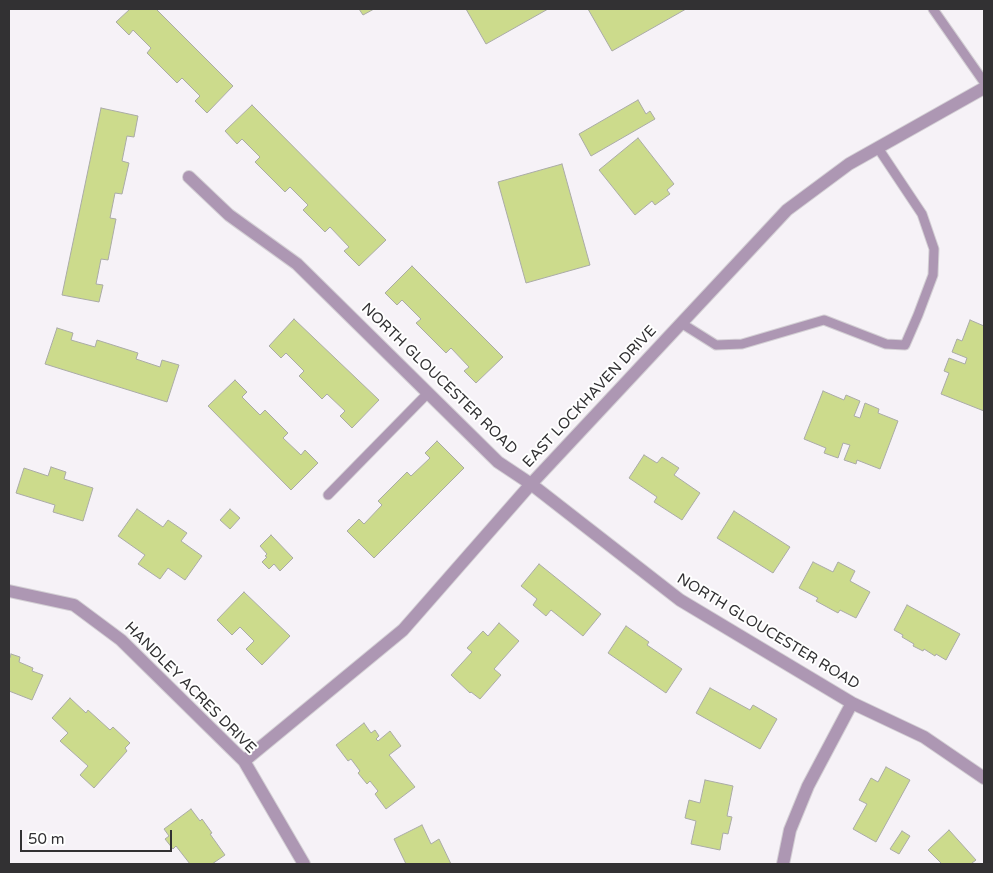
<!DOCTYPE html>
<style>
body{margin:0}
#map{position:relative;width:993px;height:873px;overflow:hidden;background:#f6f2f7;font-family:"Varela Round",sans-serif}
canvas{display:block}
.frame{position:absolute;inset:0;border:10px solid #323133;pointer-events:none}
.scale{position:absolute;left:20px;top:830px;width:152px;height:22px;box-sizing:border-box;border:2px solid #323133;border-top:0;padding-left:6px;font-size:15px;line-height:18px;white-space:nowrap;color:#323133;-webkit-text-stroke:4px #fff;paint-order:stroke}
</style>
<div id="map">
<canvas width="993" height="873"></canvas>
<div class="frame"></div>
<div class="scale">50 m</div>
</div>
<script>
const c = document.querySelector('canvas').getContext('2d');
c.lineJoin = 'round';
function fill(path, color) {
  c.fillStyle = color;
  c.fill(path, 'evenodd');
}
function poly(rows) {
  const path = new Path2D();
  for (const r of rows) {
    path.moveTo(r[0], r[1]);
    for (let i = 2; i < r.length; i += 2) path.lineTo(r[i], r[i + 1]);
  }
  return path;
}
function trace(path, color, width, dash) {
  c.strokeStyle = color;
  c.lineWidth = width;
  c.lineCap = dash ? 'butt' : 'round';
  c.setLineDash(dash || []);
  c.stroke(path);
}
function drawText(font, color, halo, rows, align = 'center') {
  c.font = font + ' "Varela Round",sans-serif';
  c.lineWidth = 4;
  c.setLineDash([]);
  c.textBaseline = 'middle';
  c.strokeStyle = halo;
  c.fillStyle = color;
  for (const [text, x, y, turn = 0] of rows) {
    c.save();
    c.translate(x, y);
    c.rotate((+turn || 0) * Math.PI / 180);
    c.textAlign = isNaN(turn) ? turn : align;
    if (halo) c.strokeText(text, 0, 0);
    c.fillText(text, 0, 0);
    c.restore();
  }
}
const building = poly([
 [130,9,156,9,233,86,207,113,195,101,200,96,182,78,177,83,147,53,151,48,133,30,129,35,116,22,130,9],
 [359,9,374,9,363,15,359,9],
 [466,9,548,9,486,44,466,9],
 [588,9,686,9,612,51,588,9],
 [638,100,646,114,650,111,655,119,591,156,579,134,638,100],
 [252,105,386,240,359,266,344,251,349,247,330,227,325,232,303,210,308,205,290,187,285,192,255,162,260,157,242,139,237,144,225,131,252,105],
 [101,108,138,116,134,137,127,136,122,161,129,163,122,194,115,193,110,218,116,219,108,260,101,259,96,284,103,285,99,302,62,295,101,108],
 [638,138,674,184,667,190,670,194,655,205,652,201,635,215,599,170,638,138],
 [562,164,590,265,526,283,498,182,562,164],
 [412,266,503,357,476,383,464,371,469,367,451,348,446,353,416,323,421,319,402,300,397,305,385,293,412,266],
 [294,319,379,400,352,428,340,416,345,411,327,394,322,399,299,376,304,371,286,353,281,358,269,346,294,319],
 [970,320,984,326,984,411,941,394,949,373,944,371,949,358,965,364,967,358,952,352,957,339,962,341,970,320],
 [57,328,73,333,71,340,95,347,97,340,138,353,136,359,160,367,162,360,179,365,167,402,45,364,57,328],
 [235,380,247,392,242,397,260,415,265,410,288,433,283,438,301,455,305,450,318,463,291,490,208,406,235,380],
 [823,391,844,400,846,395,860,401,854,416,860,418,865,403,879,409,878,413,898,421,880,469,857,460,856,464,844,460,850,445,843,443,838,458,824,453,826,448,804,439,823,391],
 [437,441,464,468,374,558,347,531,359,519,364,524,382,505,378,501,407,472,411,476,430,458,425,453,437,441],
 [644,455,657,463,662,457,679,468,674,475,700,493,682,520,654,502,657,497,629,478,644,455],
 [51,467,66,472,64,479,93,488,83,521,53,512,55,505,16,493,24,468,48,476,51,467],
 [137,509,163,527,168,520,187,533,181,541,202,556,185,580,168,568,160,579,138,564,145,555,118,536,137,509],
 [230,509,240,518,230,529,220,520,230,509],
 [734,511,790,547,773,573,717,538,734,511],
 [271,535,293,558,280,571,274,564,269,569,262,562,267,557,265,556,267,554,260,546,271,535],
 [813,562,833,572,838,562,855,571,850,581,870,592,856,618,840,610,838,613,816,601,818,598,799,588,813,562],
 [539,564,601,614,583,636,551,610,546,616,533,605,537,599,521,586,539,564],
 [244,592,290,636,262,665,246,649,254,641,240,627,232,635,217,620,244,592],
 [907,605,960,634,946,660,936,654,935,656,924,649,923,651,913,646,914,644,902,637,903,635,894,630,907,605],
 [499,623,519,641,494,669,501,675,480,699,471,692,470,693,451,675,472,652,467,648,483,631,488,636,499,623],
 [626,626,649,642,647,645,682,669,666,693,608,653,626,626],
 [11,654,20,657,19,662,33,668,32,671,43,675,32,700,9,691,9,658,10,658,11,654],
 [710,688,750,710,753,705,777,719,760,749,696,713,710,688],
 [70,698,86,713,88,710,110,730,113,727,130,743,125,748,127,751,94,788,80,775,88,766,60,741,68,733,52,718,70,698],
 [364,723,371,733,375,730,379,736,376,739,378,741,390,731,401,746,389,755,415,787,386,809,375,794,378,791,370,781,367,784,358,773,360,771,351,759,348,761,336,745,364,723],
 [886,767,910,780,876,842,853,829,867,804,859,800,871,778,878,782,886,767],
 [705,780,733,786,727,816,732,817,728,834,723,833,720,850,691,844,696,821,685,818,689,800,700,803,705,780],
 [191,809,200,821,202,819,212,833,210,834,225,855,212,864,190,864,176,846,173,849,165,839,169,836,164,829,191,809],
 [422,825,431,844,439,839,451,864,406,864,394,839,422,825],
 [949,830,976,860,972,863,974,864,942,864,928,850,949,830],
 [902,831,910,836,899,854,890,849,902,831]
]);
const service = poly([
 [933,9,984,82],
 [681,323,716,345,742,344,824,320,886,344,905,345,918,315,933,275,934,249,922,214,878,148],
 [328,495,428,393]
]);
const minor = poly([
 [189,177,229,215,297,264,498,462,531,484,680,600,852,703,924,737,984,778],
 [9,591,74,605,121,640,244,761,304,864],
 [244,761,403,630,531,484,787,210,849,164,984,88],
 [783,864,790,830,808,786,852,703]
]);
const streetNames = [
 ["NORTH GLOUCESTER ROAD",439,379,44],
 ["EAST LOCKHAVEN DRIVE",590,397,-47],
 ["NORTH GLOUCESTER ROAD",768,632,31],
 ["HANDLEY ACRES DRIVE",190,688,45]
];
fill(building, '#ccdb8c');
trace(building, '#aaaba6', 1);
trace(service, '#d3cfd4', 11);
trace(minor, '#d3cfd4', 14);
trace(service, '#ad97b3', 9);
trace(minor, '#ad97b3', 12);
drawText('15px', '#323133', '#fff', streetNames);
</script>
